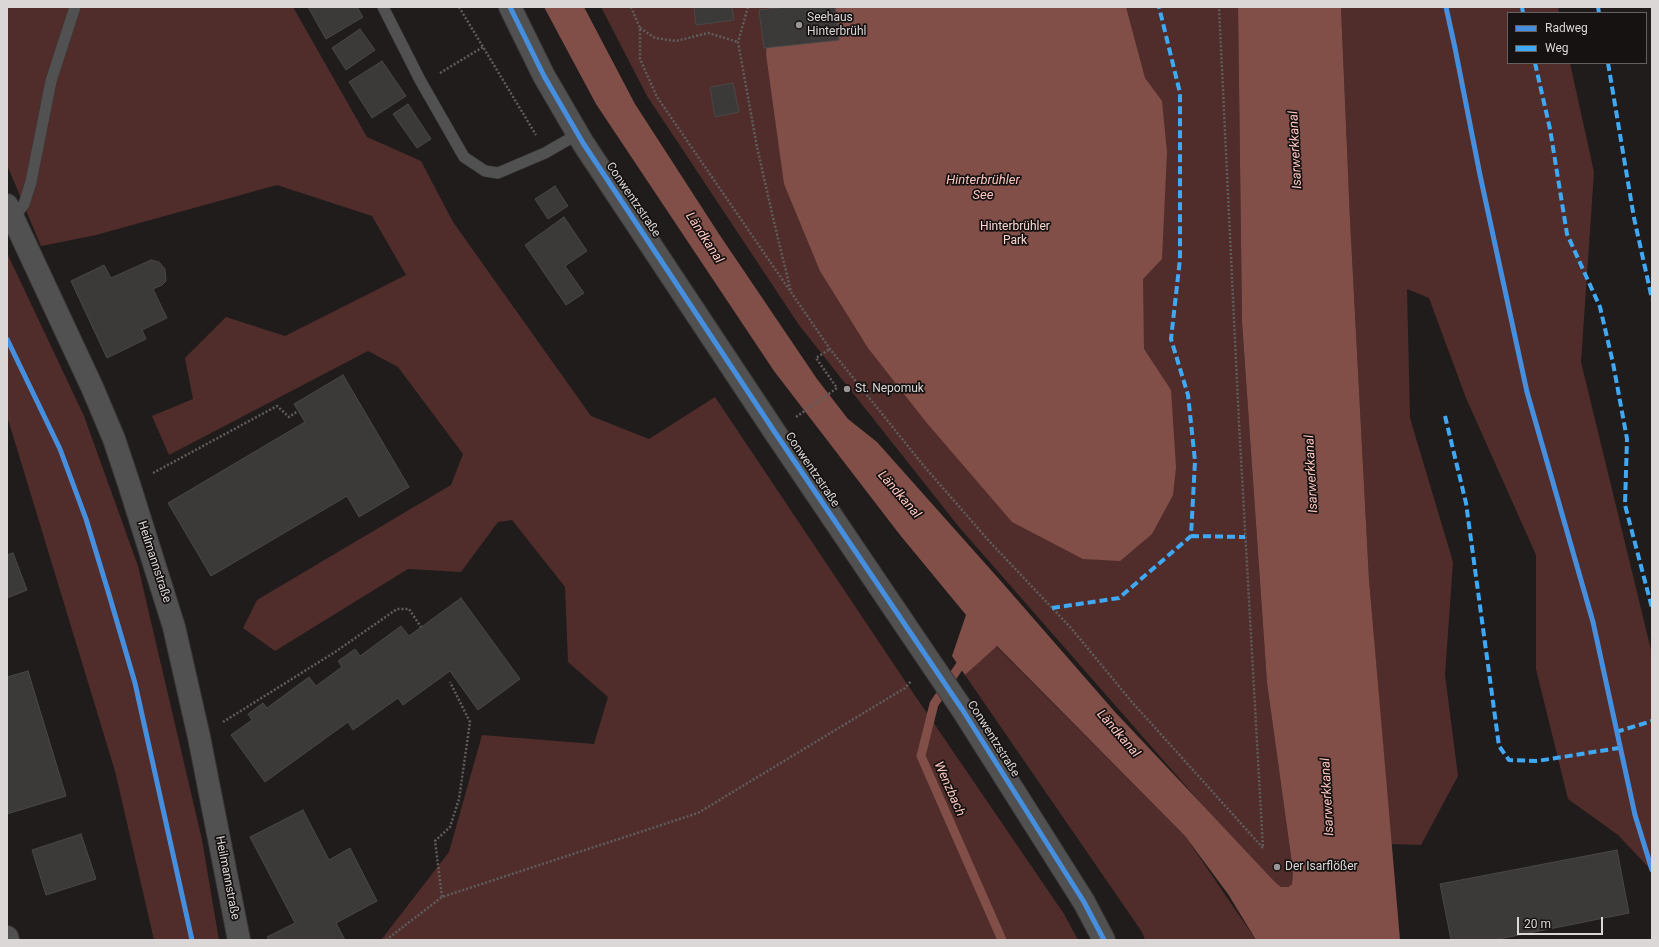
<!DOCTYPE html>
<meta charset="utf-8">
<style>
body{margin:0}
#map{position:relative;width:1659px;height:947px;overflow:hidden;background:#201c1c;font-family:Roboto,sans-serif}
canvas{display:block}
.frame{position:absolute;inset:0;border:8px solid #dbd7d7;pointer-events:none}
.legend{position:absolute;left:1507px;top:12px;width:140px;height:52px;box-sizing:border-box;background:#171212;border:1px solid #656161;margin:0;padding:5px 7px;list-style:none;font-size:12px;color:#dbd7d7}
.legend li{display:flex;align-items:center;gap:8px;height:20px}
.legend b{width:20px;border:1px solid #656161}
.scale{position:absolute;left:1517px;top:917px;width:86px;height:18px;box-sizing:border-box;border:2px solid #dbd7d7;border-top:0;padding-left:5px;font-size:12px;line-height:14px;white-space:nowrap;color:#dbd7d7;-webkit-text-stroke:3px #171212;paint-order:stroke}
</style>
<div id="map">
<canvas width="1659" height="947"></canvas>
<div class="frame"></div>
<ul class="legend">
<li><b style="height:5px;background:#468fdf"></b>Radweg</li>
<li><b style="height:5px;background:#3fa9f5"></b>Weg</li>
</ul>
<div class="scale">20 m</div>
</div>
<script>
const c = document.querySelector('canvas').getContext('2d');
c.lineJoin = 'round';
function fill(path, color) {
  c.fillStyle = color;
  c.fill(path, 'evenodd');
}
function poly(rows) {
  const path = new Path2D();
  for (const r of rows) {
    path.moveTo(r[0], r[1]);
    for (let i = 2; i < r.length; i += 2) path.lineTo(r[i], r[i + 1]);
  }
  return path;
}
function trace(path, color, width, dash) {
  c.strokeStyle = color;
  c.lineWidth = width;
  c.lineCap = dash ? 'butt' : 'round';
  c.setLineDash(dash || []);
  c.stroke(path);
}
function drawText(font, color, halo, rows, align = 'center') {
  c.font = font + ' Roboto,sans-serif';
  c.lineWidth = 3.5;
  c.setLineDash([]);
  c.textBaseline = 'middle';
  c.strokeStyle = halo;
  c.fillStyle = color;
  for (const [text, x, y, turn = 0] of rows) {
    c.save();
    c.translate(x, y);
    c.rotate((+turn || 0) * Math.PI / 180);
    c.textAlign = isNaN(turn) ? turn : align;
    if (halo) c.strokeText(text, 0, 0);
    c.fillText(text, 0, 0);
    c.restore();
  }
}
const green = poly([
 [7,7,293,7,367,137,421,161,453,222,591,416,649,439,715,397,905,681,1064,914,1078,940,381,940,449,852,482,735,594,744,608,697,568,662,565,587,512,520,498,522,461,572,408,569,275,651,243,628,257,600,451,485,463,454,398,367,368,351,169,455,152,416,193,399,185,358,226,317,285,336,406,275,372,216,277,185,96,235,41,246,7,165],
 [601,7,1238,7,1242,322,1267,683,1293,871,1292,884,1288,887,1281,887,1275,882,1206,809,959,527,799,325,647,96],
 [1341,7,1558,7,1559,13,1508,13,1508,63,1570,63,1594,172,1581,362,1652,654,1652,871,1618,835,1568,799,1536,669,1536,555,1466,398,1429,298,1407,289,1410,418,1453,562,1445,675,1458,776,1421,845,1391,844,1369,579,1350,219],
 [7,253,84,416,138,566,202,840,219,940,154,940,115,771,7,416],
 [996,646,1185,836,1256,940,1145,940,1142,932,965,675]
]);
const water = poly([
 [544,7,584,7,635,104,719,234,817,379,848,419,877,442,999,579,1115,712,1275,882,1281,887,1288,887,1292,884,1293,871,1267,683,1242,322,1238,7,1341,7,1350,219,1369,579,1400,940,1256,940,1228,894,1185,836,997,646,965,675,952,656,966,615,900,535,774,371,596,104],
 [770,7,1126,7,1145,78,1162,101,1167,152,1162,259,1143,279,1144,349,1171,390,1176,467,1173,495,1152,534,1120,561,1083,559,1012,522,926,422,868,348,820,271,784,184,766,54]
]);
const stream = poly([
 [965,658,934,704,921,756,1002,940]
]);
const building = poly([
 [308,7,357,7,363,17,326,39,308,7],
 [694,7,732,7,734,20,696,25,694,7],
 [788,7,835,7,839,40,764,48,759,10,788,7],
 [360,29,375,50,346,70,332,48,360,29],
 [382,61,406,96,372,118,349,82,382,61],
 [733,83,739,112,715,117,710,87,733,83],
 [408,104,431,139,417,148,393,114,408,104],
 [555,186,568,206,548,219,535,199,555,186],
 [564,217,587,251,565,266,584,293,566,305,525,245,564,217],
 [151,260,159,262,165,269,166,281,162,285,153,289,167,318,142,330,146,339,107,358,71,281,104,265,111,278,151,260],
 [343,375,409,487,359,517,347,496,211,576,168,503,305,422,294,404,343,375],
 [13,553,27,590,7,598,7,555,13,553],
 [461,598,520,679,478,710,450,671,403,705,398,698,353,730,348,722,265,782,231,735,252,720,248,714,263,703,267,708,309,677,316,686,342,667,338,661,355,649,360,656,401,626,409,636,461,598],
 [28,671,66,796,7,814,7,677,28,671],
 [303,810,329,860,350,848,377,901,336,923,345,940,269,940,267,937,295,923,250,837,303,810],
 [81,834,96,879,46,895,32,850,81,834],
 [1617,850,1629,913,1494,940,1451,940,1440,884,1617,850]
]);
const path = poly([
 [459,7,536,135],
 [631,7,640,28,640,59,657,97,830,349,923,465,989,541,1071,628,1131,701,1263,848,1239,423,1219,7],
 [748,7,738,42,757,147,774,222,791,292],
 [640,28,655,38,676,41,708,33,738,42],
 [440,73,483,47],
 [796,417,837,388,816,358,830,349],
 [153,473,277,406,289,417,298,411],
 [223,722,335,652,397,609,409,609,421,627],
 [442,897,435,841,450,827,459,799,470,722,450,682],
 [386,940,442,897,698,813,905,688,911,681]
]);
const lane = poly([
 [383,7,420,80,464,157,485,171,498,173,545,153,578,134],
 [13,219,24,204,31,182,51,81,75,7]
]);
const street = poly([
 [510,7,544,76,583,143,774,431,962,709,1084,902,1104,940],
 [7,205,92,387,114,439,129,484,174,627,199,737,239,940],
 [7,937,8,940]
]);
const quiet = poly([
 [1522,7,1523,13],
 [1598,7,1599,13],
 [1535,63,1550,129,1567,234,1600,307,1613,363,1627,439,1625,505,1652,608],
 [1608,63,1634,218,1652,299],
 [1445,416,1466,503,1499,746,1509,760,1537,761,1619,748],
 [1191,536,1245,537],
 [1052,608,1119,598,1191,536,1195,461,1188,395,1171,339,1180,259,1180,93,1159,7],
 [1616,732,1652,721]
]);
const cycleway = poly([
 [510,7,544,76,583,143,774,431,962,709,1084,902,1104,940],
 [1446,7,1455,48,1480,175,1527,392,1593,622,1635,815,1652,870],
 [7,339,60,449,86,519,108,591,135,683,192,940]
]);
const markers = [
 [799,25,4,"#9a9696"],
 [847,389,4,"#9a9696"],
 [1277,867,4,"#9a9696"]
];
const poiNames = [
 ["Seehaus",807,18],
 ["Hinterbrühl",807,32],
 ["St. Nepomuk",855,389],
 ["Der Isarflößer",1285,867]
];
const streetNames = [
 ["Conwentzstraße",633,200,56],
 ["Conwentzstraße",812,470,56],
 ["Heilmannstraße",154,562,72],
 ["Conwentzstraße",993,739,58],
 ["Heilmannstraße",227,878,79]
];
const parkNames = [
 ["Hinterbrühler",1015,227],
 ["Park",1015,241]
];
const waterNames = [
 ["Isarwerkkanal",1296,150,-93],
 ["Hinterbrühler",983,181],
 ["See",983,196],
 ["Ländkanal",704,238,57],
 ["Isarwerkkanal",1312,474,-93],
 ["Ländkanal",899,495,49],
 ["Ländkanal",1118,734,49],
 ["Wenzbach",949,789,66],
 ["Isarwerkkanal",1328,797,-93]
];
fill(green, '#502d2a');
fill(water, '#814e48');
trace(stream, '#814e48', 9);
fill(building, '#3c3a39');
trace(building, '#4a4747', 1);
trace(lane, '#393737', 12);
trace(street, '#393737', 24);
trace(path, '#5f5d5d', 2.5, [2, 2]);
trace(lane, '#525151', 11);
trace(street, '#525151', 22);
trace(quiet, '#3fa9f5', 4, [8, 4]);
trace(cycleway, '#468fdf', 5);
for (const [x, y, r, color] of markers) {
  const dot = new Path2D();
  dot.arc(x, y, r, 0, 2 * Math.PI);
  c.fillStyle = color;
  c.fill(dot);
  trace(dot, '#171212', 1.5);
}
drawText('12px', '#dbd7d7', '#171212', poiNames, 'left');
drawText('12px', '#dbd7d7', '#171212', streetNames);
drawText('12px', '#fcd7d1', '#171212', parkNames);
drawText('italic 13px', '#fec7bf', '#171212', waterNames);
</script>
